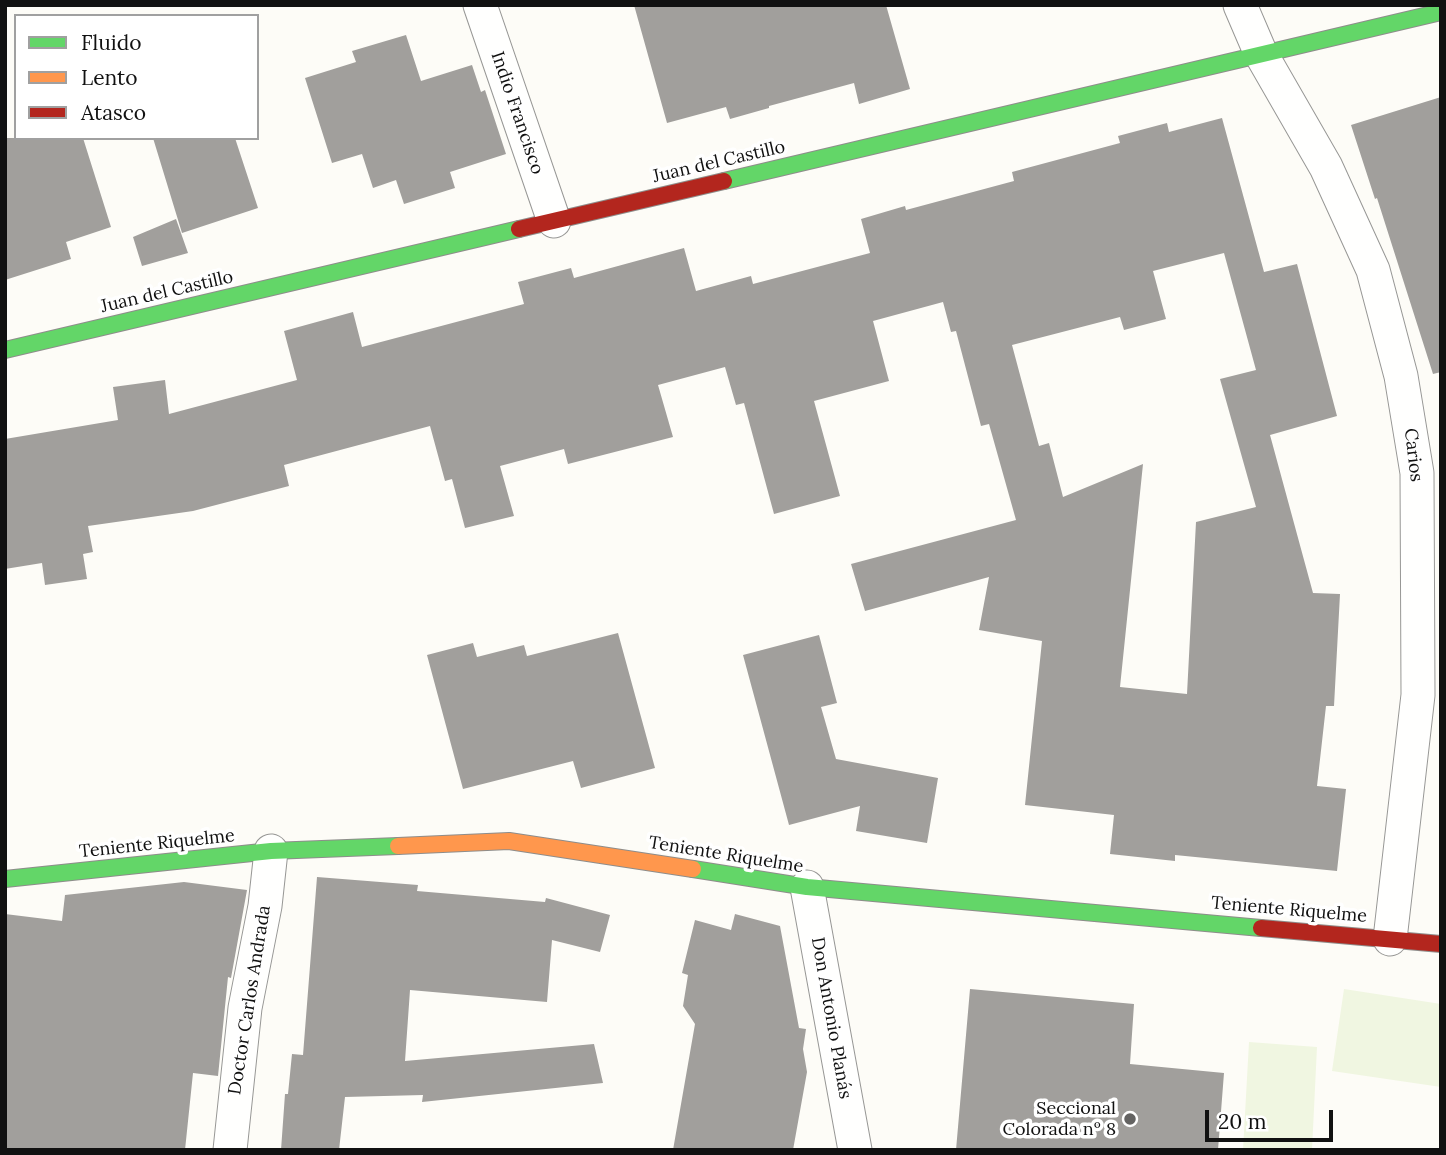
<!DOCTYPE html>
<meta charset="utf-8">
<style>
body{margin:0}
#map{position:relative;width:1446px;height:1155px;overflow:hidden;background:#fdfcf7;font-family:Lora,serif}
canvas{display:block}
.frame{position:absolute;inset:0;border:7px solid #111;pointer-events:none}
.legend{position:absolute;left:14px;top:14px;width:245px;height:126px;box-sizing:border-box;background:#fff;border:2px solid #a0a0a0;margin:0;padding:9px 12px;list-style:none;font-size:21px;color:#111}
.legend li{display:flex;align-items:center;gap:14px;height:35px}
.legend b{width:35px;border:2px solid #a0a0a0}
.scale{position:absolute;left:1205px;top:1110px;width:128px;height:32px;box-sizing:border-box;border:4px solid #111;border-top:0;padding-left:9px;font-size:21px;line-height:24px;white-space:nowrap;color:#111;-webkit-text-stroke:5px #fff;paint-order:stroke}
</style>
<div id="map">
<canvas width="1446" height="1155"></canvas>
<div class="frame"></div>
<ul class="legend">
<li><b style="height:9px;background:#63d668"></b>Fluido</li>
<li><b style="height:9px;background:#ff974d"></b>Lento</li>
<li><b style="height:9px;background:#b3261e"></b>Atasco</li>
</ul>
<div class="scale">20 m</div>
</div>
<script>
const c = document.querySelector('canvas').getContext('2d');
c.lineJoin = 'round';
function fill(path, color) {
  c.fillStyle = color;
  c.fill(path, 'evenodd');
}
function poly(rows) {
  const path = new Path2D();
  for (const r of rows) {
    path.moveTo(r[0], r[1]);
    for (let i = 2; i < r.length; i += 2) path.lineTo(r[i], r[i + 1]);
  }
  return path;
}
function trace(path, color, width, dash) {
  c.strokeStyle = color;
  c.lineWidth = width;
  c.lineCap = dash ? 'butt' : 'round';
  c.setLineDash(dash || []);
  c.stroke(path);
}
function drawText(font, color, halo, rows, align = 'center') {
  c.font = font + ' Lora,serif';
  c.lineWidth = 7;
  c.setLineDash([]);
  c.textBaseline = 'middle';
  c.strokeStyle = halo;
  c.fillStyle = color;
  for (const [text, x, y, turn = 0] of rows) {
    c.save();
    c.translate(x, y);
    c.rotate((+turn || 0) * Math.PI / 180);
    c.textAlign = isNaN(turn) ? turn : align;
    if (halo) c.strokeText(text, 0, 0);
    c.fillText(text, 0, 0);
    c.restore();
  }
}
const pitch = poly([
 [1344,989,1441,1004,1441,1087,1332,1071],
 [1249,1042,1317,1047,1312,1150,1243,1150]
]);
const building = poly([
 [634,5,886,5,910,89,859,104,854,83,769,106,769,108,730,119,726,107,667,123],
 [406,35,421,81,472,65,481,92,485,90,506,154,450,172,455,188,404,204,396,180,373,188,362,154,332,163,305,78,356,62,352,51],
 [1441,97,1441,372,1433,374,1377,198,1375,199,1351,125],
 [1222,118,1264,272,1297,264,1337,416,1270,435,1313,593,1340,594,1334,706,1326,706,1317,786,1346,789,1337,871,1175,855,1175,861,1110,854,1114,815,1025,805,1042,641,979,630,989,577,865,611,851,564,1016,520,989,424,981,426,956,331,951,332,943,302,873,321,889,381,814,401,840,496,774,514,744,403,736,405,725,367,658,385,673,437,568,464,564,449,500,466,514,516,465,528,452,479,445,481,430,426,284,465,289,486,193,511,88,526,93,552,83,554,87,579,45,585,42,563,5,569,5,439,118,420,113,387,165,380,169,414,297,380,284,331,353,312,362,347,524,304,518,282,571,268,574,278,684,248,696,291,751,276,753,284,870,253,861,219,905,206,906,210,1014,181,1012,172,1120,143,1118,136,1167,123,1169,132],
 [1224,253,1256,370,1220,379,1256,507,1196,522,1187,694,1120,687,1143,464,1063,497,1049,443,1039,446,1012,345,1120,317,1124,330,1166,319,1153,271],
 [5,138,83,138,111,227,66,242,71,259,5,280],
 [153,138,235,138,258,208,182,233],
 [176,219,188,253,142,266,133,237],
 [618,633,655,768,581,788,573,761,463,789,427,655,473,643,477,657,524,645,527,656],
 [819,635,837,703,821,707,836,759,938,778,927,843,856,831,860,806,789,825,743,655],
 [317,877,418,885,417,891,545,902,546,898,610,915,600,952,552,940,547,1002,410,990,405,1061,594,1044,603,1083,422,1102,423,1095,345,1097,339,1150,281,1150,285,1094,288,1094,292,1054,303,1055],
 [184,882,247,890,231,978,228,977,218,1076,193,1073,185,1150,5,1150,5,914,62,921,65,895],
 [735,914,780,926,799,1028,806,1029,803,1049,807,1072,793,1150,673,1150,695,1024,683,1006,688,975,682,973,695,920,731,930],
 [970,989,1134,1004,1130,1064,1224,1073,1218,1150,956,1150]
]);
const street = poly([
 [480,5,554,221],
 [1240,5,1261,54,1326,167,1373,270,1401,376,1417,473,1418,695,1390,939],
 [807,887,855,1150],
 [230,1150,245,1008,265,906,271,851]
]);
const fast = poly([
 [724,181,1441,12],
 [5,350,519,229],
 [693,869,807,887,1261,928],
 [5,879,271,851,398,846]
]);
const slow = poly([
 [398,846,509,841,693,869]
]);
const jam = poly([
 [519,229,724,181],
 [1261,928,1441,944]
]);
const markers = [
 [1130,1119,7,"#646362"]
];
const streetNames = [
 ["Indio Francisco",517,113,71],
 ["Juan del Castillo",719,162,-13],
 ["Juan del Castillo",167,292,-13],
 ["Carios",1413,455,83],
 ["Teniente Riquelme",157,844,-6],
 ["Teniente Riquelme",726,855,9],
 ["Teniente Riquelme",1289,910,5],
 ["Doctor Carlos Andrada",250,1000,-81],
 ["Don Antonio Planás",831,1018,80]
];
const poiNames = [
 ["Seccional",1116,1109],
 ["Colorada nº 8",1116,1130]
];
fill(pitch, '#f0f6e1');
fill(building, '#a19f9c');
trace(street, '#979795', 35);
trace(fast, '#8e8d8b', 18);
trace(slow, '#8e8d8b', 18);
trace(jam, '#8e8d8b', 18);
trace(street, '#fffffe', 33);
trace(fast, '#63d668', 16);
trace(slow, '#ff974d', 16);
trace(jam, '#b3261e', 16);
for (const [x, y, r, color] of markers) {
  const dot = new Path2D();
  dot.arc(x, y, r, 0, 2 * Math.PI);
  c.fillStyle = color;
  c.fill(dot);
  trace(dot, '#fff', 2.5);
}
drawText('18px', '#111', '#fff', streetNames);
drawText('18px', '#111', '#fff', poiNames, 'right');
</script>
